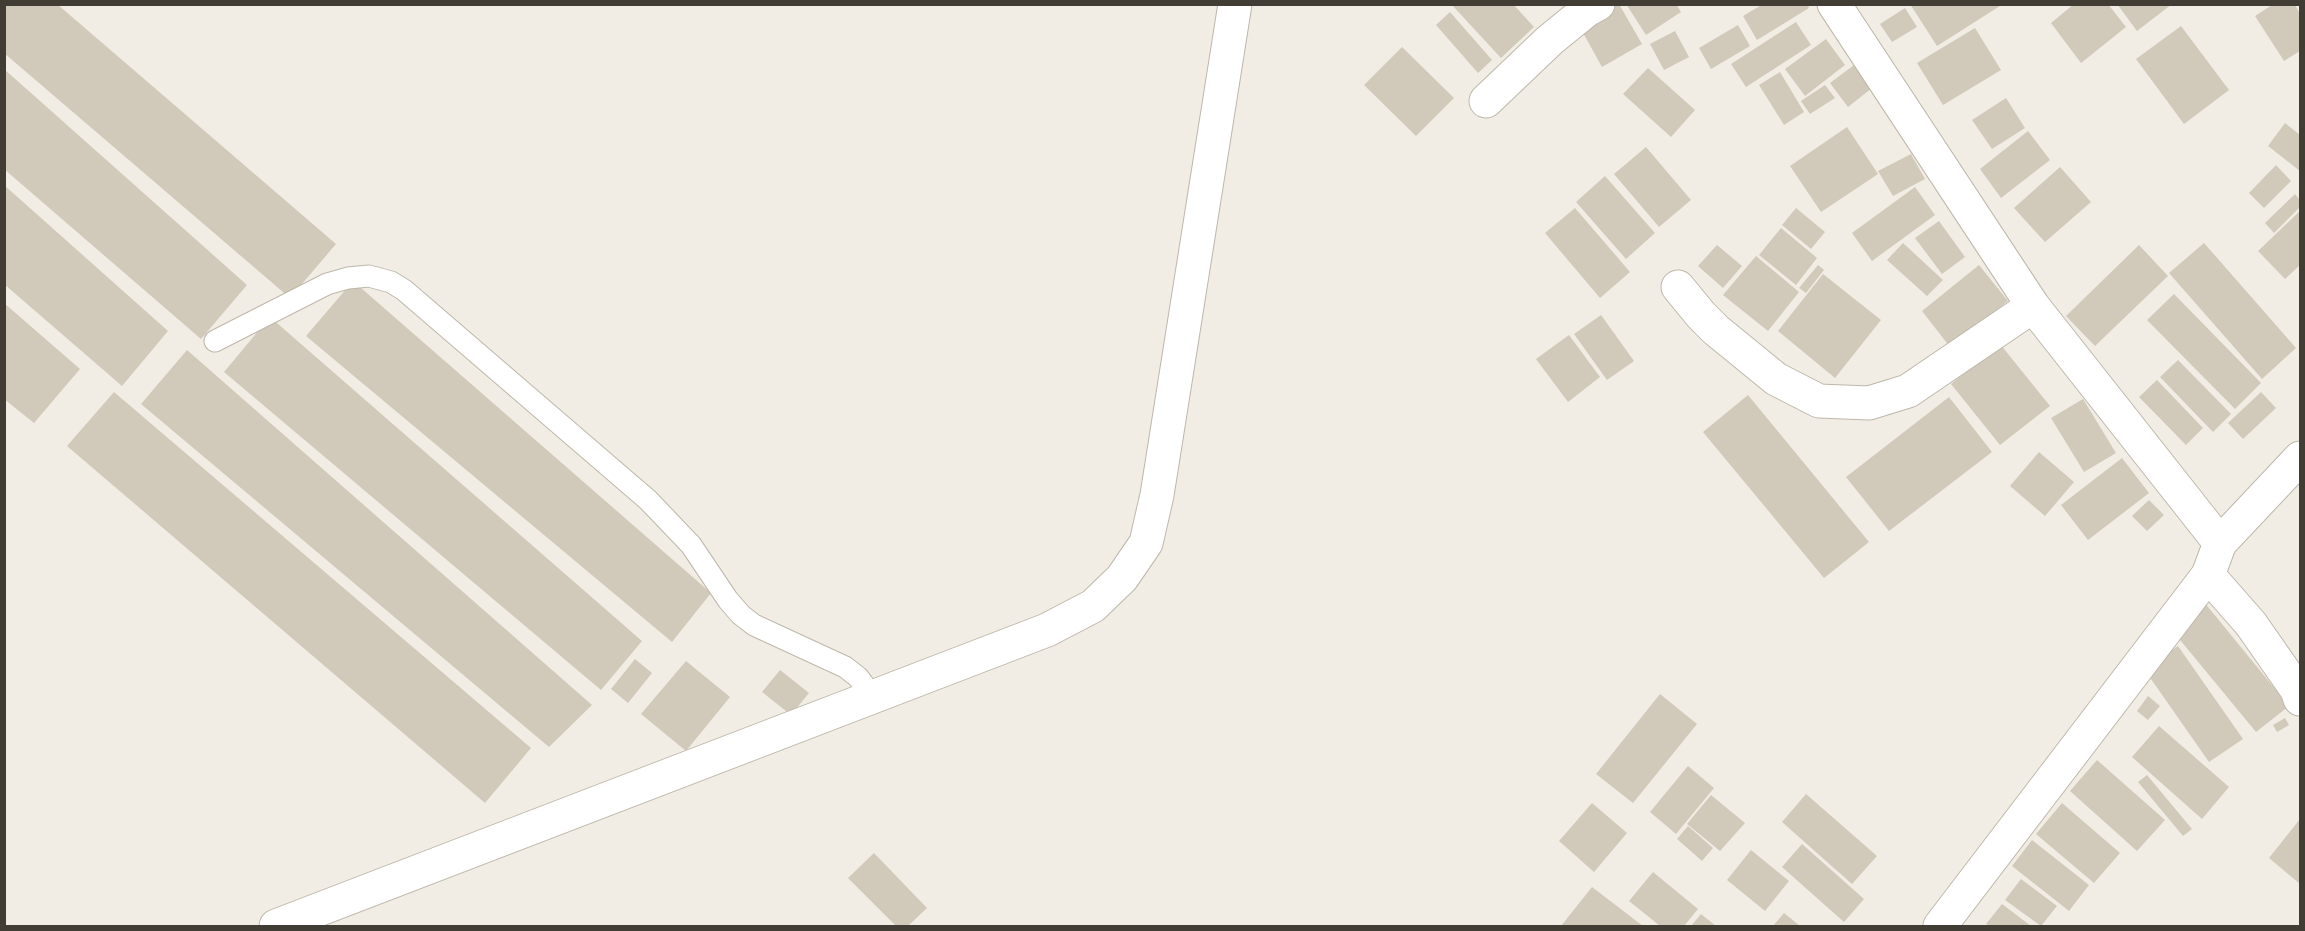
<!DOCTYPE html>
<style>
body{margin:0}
#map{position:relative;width:2305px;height:931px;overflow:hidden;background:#f1ede4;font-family:"Noto Sans",sans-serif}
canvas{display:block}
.frame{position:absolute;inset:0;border:6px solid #423d34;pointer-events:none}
</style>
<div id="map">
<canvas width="2305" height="931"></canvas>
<div class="frame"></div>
</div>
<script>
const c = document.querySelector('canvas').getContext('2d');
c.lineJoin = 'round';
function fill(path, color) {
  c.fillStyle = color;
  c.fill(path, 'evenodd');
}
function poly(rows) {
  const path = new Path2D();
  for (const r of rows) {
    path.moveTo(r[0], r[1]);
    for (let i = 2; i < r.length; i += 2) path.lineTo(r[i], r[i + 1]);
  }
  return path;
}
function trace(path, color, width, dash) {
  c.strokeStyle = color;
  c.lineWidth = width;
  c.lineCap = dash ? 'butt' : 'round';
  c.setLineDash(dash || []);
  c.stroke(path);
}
const building = poly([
 [4,4,57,4,336,244,290,298,4,53],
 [1451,4,1513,4,1534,27,1501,58],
 [1609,4,1619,4,1642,44,1602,67,1577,22],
 [1626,4,1676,4,1681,12,1646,35],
 [1763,4,1807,4,1809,8,1757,40,1743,16],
 [1910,4,2003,4,1937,46],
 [2074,4,2108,4,2126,27,2081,63,2051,23],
 [2117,4,2172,4,2137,31],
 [2272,5,2295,5,2300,14,2300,51,2284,61,2255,16],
 [1905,8,1917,27,1892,42,1880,24],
 [1450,12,1492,60,1478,73,1436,25],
 [1796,22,1811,45,1746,87,1731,64],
 [1738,25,1750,46,1711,69,1699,48],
 [2181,26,2229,90,2184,124,2136,59],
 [1975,28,2001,70,1943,105,1917,63],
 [1675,31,1689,57,1664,70,1650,44],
 [1826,39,1845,65,1805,96,1785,69],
 [1402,47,1454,98,1416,136,1364,85],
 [1854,65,1872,88,1848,107,1830,83],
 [1648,68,1695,110,1671,137,1623,94],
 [4,69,247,285,201,339,4,169],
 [1780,72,1804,112,1784,125,1759,85],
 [1825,85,1835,98,1810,114,1801,101],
 [2006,98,2025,128,1992,149,1972,120],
 [2285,123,2300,135,2300,171,2268,146],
 [1847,127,1878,174,1821,212,1790,166],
 [2028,131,2050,160,2001,198,1980,169],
 [1646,147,1691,200,1659,227,1614,174],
 [1911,154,1925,179,1893,196,1878,171],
 [2276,165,2291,181,2264,208,2249,193],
 [2060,167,2091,202,2045,242,2014,208],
 [1605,176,1655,233,1626,259,1576,202],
 [4,185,168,331,122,386,4,284],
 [1915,187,1935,215,1872,261,1852,233],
 [2295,194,2300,200,2300,207,2274,233,2265,223],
 [1575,208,1630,272,1600,298,1545,233],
 [1796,208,1825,232,1811,249,1782,225],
 [2300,211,2300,265,2285,279,2258,251],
 [1939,221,1965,257,1942,274,1915,238],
 [1781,228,1817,258,1796,285,1759,255],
 [1903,243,1943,280,1927,296,1887,260],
 [2204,243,2296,348,2262,379,2169,273],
 [1717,245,1742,266,1723,288,1698,266],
 [2139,245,2168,276,2095,346,2066,316],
 [1756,256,1799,292,1768,331,1723,295],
 [1818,265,1824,270,1806,293,1799,288],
 [1979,265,2008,301,1950,347,1922,311],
 [1823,274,1881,320,1835,378,1778,331],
 [353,281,711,593,672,642,306,336],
 [2174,294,2261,383,2235,409,2147,320],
 [4,303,80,369,34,423,4,399],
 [1601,315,1634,361,1607,380,1574,334],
 [270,317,642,641,601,690,224,372],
 [1569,335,1600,377,1568,402,1536,359],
 [2000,344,2050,406,2000,445,1951,384],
 [187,350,592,705,549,747,141,404],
 [2178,360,2231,414,2213,432,2160,377],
 [2157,380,2203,428,2186,445,2139,397],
 [114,392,531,748,485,803,67,446],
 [2261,392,2276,408,2243,439,2228,423],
 [1748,395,1869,542,1824,578,1703,432],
 [1949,397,1992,452,1889,531,1846,477],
 [2083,399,2116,453,2084,472,2051,418],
 [2039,452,2074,482,2045,516,2010,486],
 [2122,458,2149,493,2088,540,2061,505],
 [2149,500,2164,515,2147,531,2132,516],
 [2204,602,2289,706,2256,732,2171,629],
 [2178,646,2243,739,2209,762,2144,669],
 [635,659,652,673,628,703,611,689],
 [686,661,730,697,686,751,641,714],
 [780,670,809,693,791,715,762,692],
 [1660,694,1697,724,1633,803,1596,774],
 [2148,696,2160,706,2148,720,2137,711],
 [2285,718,2289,725,2277,732,2273,725],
 [2159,726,2229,787,2202,819,2132,757],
 [2097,760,2165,820,2137,851,2070,791],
 [1688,766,1714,788,1676,834,1650,812],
 [2147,775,2192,829,2183,836,2138,782],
 [1806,794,1877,856,1852,884,1782,822],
 [1711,795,1745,823,1720,851,1687,824],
 [1592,803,1627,833,1594,872,1559,841],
 [2062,803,2120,853,2094,883,2036,834],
 [2300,819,2300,884,2269,858],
 [1688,826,1713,848,1702,861,1677,839],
 [2032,840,2089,885,2069,911,2012,866],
 [1802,844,1864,899,1844,922,1782,867],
 [1751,850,1789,881,1765,911,1727,880],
 [874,853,927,908,908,926,896,926,848,878],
 [1653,872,1698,909,1684,926,1660,926,1629,901],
 [2021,879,2057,906,2041,926,2005,900],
 [1592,887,1643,926,1561,926],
 [2002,904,2031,926,1989,926,1986,924],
 [1784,913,1800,926,1773,926],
 [1701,914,1716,926,1691,926]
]);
const service = poly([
 [215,341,327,284,348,278,369,276,391,282,404,290,648,500,691,545,728,600,741,615,754,625,845,667,858,677,873,697]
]);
const minor = poly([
 [1486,101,1550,40,1587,10,1598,4],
 [1678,287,1701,315,1716,330,1776,379,1819,401,1869,403,1908,391,2033,306],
 [2208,575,2251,624,2297,690,2300,699],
 [276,926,1047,630,1093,606,1122,578,1146,543,1157,495,1235,4]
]);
const tertiary = poly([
 [1834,4,2033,306,2220,543],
 [1940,926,2208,575,2220,543,2300,458]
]);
fill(building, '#d1c9ba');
trace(service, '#beb8aa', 23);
trace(minor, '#beb8aa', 35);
trace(tertiary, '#beb8aa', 35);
trace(service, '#fff', 21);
trace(minor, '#fff', 33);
trace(tertiary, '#fff', 33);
</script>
